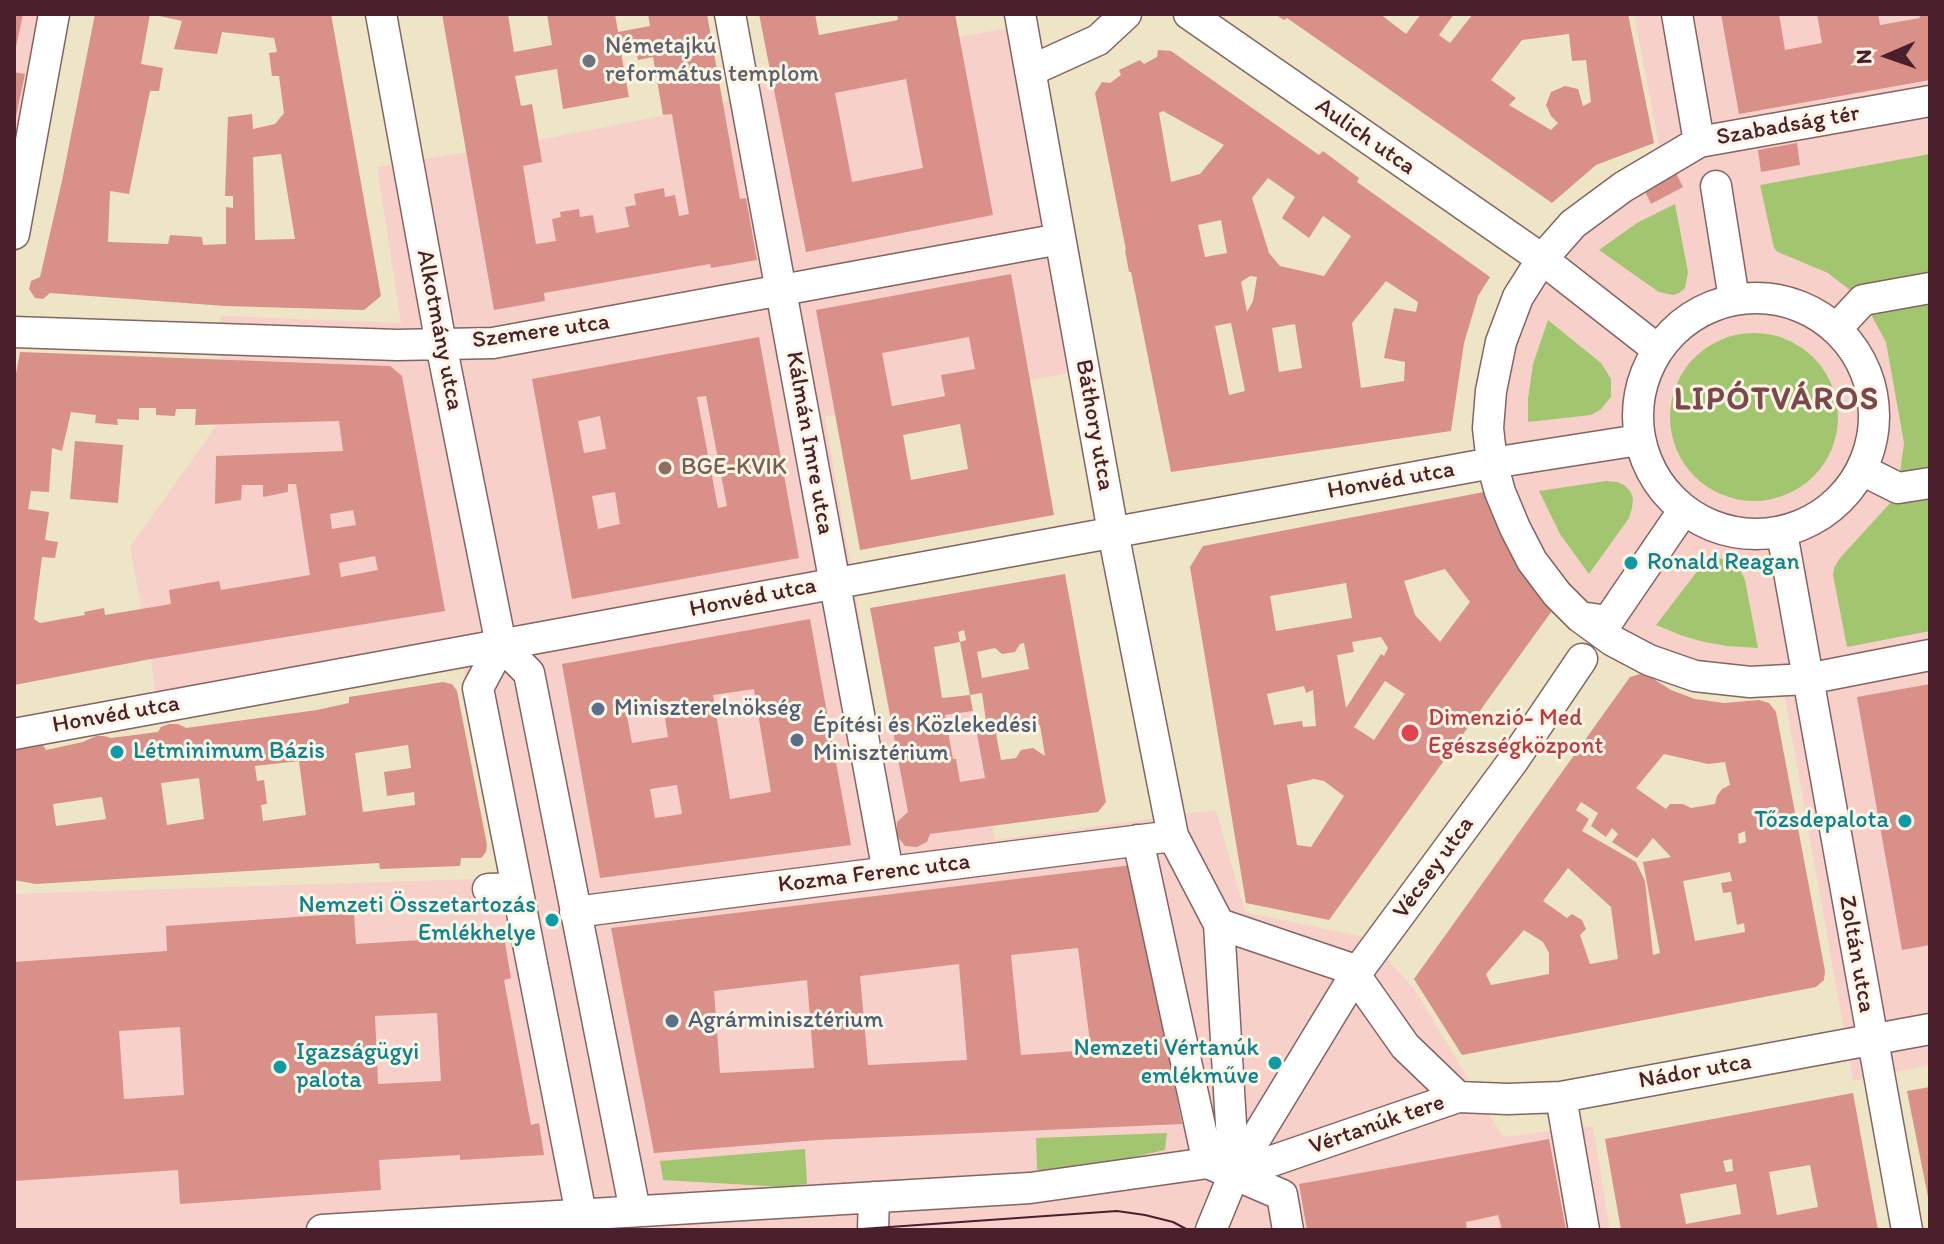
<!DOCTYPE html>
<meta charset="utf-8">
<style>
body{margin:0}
#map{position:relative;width:1944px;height:1244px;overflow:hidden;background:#ede5c6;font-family:Itim,sans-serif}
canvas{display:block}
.frame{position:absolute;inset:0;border:16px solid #4a1f2b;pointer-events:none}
.north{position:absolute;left:1848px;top:16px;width:80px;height:80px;-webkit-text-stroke:6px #fcf5e5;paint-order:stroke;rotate:268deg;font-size:22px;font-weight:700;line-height:32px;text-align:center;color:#4a1f2b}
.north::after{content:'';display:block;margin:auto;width:28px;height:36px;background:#4a1f2b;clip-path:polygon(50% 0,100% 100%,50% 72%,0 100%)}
</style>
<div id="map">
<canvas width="1944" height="1244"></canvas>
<div class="frame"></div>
<div class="north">N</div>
</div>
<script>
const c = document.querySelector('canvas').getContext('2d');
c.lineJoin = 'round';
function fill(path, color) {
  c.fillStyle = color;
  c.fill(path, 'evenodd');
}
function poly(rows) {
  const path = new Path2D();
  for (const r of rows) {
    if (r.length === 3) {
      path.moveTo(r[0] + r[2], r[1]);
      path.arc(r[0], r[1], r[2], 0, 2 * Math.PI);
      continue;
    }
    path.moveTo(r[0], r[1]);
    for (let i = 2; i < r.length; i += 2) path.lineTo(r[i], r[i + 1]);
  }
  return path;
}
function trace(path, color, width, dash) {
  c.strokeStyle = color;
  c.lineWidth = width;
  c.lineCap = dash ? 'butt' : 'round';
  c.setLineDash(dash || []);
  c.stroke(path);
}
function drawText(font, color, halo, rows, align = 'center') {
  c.font = font + ' Itim,sans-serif';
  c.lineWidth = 6;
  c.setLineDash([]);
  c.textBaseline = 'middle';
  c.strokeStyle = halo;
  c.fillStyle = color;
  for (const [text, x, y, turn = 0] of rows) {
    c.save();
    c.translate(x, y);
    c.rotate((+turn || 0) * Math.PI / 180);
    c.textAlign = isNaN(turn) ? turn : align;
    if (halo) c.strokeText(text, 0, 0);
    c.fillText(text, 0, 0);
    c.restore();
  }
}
const built = poly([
 [14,14,43,14,14,175],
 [1634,14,1930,14,1930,1065,1853,1081,1784,693,1722,694,1682,685,1565,616,1476,446,1538,245,1572,205,1614,177,1660,151],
 [1008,28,1070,373,825,417,878,725,973,711,995,840,1216,810,1245,912,1368,938,1413,987,1503,1137,1593,1126,1610,1230,14,1230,14,894,506,878,462,660,157,708,151,659,130,547,217,425,221,316,401,323,377,167,538,140,723,104,771,72]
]);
const green = poly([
 [1930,154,1930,631,1847,647,1833,575,1834,568,1840,558,1892,501,1898,488,1904,443,1886,342,1863,300,1828,273,1778,252,1774,248,1760,185],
 [1675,204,1688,272,1685,288,1679,293,1673,295,1659,292,1599,250,1637,223],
 [1548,320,1601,363,1611,379,1611,397,1600,410,1591,415,1528,422,1528,399,1533,364],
 [1754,417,84],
 [1606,481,1617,482,1624,485,1630,491,1633,498,1632,508,1629,518,1589,574,1560,534,1539,491],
 [1719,558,1731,562,1739,568,1745,580,1758,648,1727,646,1704,642,1683,636,1656,625,1699,569,1708,561],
 [1167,1133,1165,1150,1048,1176,1037,1169,1036,1138],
 [805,1149,807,1184,784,1187,663,1180,660,1161]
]);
const building = poly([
 [14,14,23,14,15,52,14,52],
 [95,14,331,14,381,296,364,310,225,306,50,293,43,299,35,298,29,289,31,281,40,277,62,181],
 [150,14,182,21,174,49,217,54,222,32,274,38,277,52,269,53,272,76,279,76,284,113,275,124,253,129,252,114,228,117,225,196,233,196,233,208,226,207,226,244,203,245,202,237,170,235,168,244,108,242,110,191,129,194,150,91,159,91,163,68,141,64],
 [281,154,295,239,255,240,253,157],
 [442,14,508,14,514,52,552,45,547,14,615,14,618,32,650,26,648,14,707,14,740,199,746,198,757,260,711,268,710,264,544,293,545,301,494,310],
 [636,50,638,60,653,57,663,115,672,114,689,214,679,216,675,195,665,197,664,188,634,194,636,205,625,207,629,227,596,233,593,215,580,217,579,209,560,212,561,217,552,219,556,241,536,244,523,166,542,162,532,104,521,106,515,76,557,69,563,109,629,97,621,53],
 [759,14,815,14,819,35,898,20,897,14,955,14,993,215,806,252],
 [906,79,923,168,852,182,835,93],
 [1275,14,1380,14,1406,34,1421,14,1454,14,1439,35,1450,43,1473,14,1628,14,1654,143,1596,165,1552,203,1287,18,1284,20],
 [1569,34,1572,61,1586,60,1591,102,1583,106,1578,89,1565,86,1551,92,1546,105,1551,116,1558,123,1551,130,1509,105,1516,98,1491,80,1522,40],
 [1721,14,1779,14,1785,50,1822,43,1817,14,1878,14,1880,25,1920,18,1919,14,1930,14,1930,80,1739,114],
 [1158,50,1171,51,1319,155,1323,151,1359,178,1357,182,1490,277,1478,296,1464,343,1451,431,1171,472,1131,272,1129,272,1125,250,1126,250,1095,93,1102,82,1110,83,1121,75,1119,70,1140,60,1144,64,1157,57],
 [1163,111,1224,145,1200,174,1171,182,1159,113],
 [1268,178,1295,197,1282,218,1309,238,1323,216,1351,236,1324,276,1280,266,1269,253,1252,198],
 [1221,220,1227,253,1205,257,1198,225],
 [1250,276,1257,277,1253,301,1247,312,1241,282],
 [1386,281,1418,302,1416,312,1394,308,1384,358,1405,362,1404,381,1361,388,1352,323],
 [1231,323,1245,391,1229,395,1215,326],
 [1295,324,1302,368,1279,372,1272,328],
 [14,72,25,74,15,121,14,121],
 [1797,143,1800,165,1761,172,1758,150],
 [1675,171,1683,187,1651,204,1643,187],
 [1011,274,1054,515,860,550,816,310],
 [969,337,975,369,941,375,945,396,892,406,882,353],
 [960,424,968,469,911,480,903,435],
 [759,337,799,558,572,599,532,379],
 [706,396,727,506,718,508,697,397],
 [600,416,606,449,584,453,578,421],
 [615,492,620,524,598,529,592,496],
 [20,352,390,366,402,376,445,611,151,659,14,685,14,384],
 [139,408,156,408,156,415,175,416,176,409,196,409,195,425,339,421,343,451,216,456,215,504,241,500,242,485,263,485,263,497,288,492,288,484,296,484,310,575,221,590,219,581,169,590,171,604,105,615,104,608,84,612,85,615,40,623,34,619,42,557,55,558,58,542,45,540,49,512,28,509,31,491,49,492,52,448,62,451,71,412,96,415,95,423,118,425,117,419,139,420],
 [353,510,356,525,332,529,330,514],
 [375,556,378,570,341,577,339,563],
 [75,441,123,445,118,503,70,499],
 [1484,492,1513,554,1554,608,1329,920,1246,903,1190,567,1203,546],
 [1445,569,1470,602,1440,642,1415,615,1404,581],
 [1346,583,1352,618,1276,631,1270,596],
 [1381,637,1388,648,1384,656,1381,654,1346,708,1337,655,1354,652,1352,642],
 [1385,681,1405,694,1374,740,1354,727],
 [1304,686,1306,693,1313,690,1316,726,1303,727,1302,721,1274,725,1267,694],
 [1314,779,1324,781,1344,796,1311,847,1297,845,1287,785],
 [1065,574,1106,802,1098,812,930,834,927,842,917,847,905,846,897,836,897,822,908,812,870,608],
 [964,630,966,640,960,642,970,695,982,693,986,721,975,723,985,778,960,782,956,759,953,759,945,715,973,711,970,695,942,698,934,647,960,642,958,632],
 [1024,643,1029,669,982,678,977,652,995,648,1002,654,1015,652,1020,644],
 [1040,725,1045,756,1033,748,1021,750,1016,758,1001,760,996,734],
 [810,619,851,845,600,878,562,664],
 [754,689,771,792,730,799,713,695],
 [662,699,668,737,632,743,625,705],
 [677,785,682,814,655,818,650,789],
 [1640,674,1649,676,1671,690,1695,699,1724,703,1759,700,1769,703,1776,712,1825,971,1824,980,1816,987,1462,1055,1414,979,1630,677],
 [1664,754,1708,764,1725,762,1730,785,1722,789,1717,796,1715,804,1691,808,1683,804,1670,804,1666,809,1636,788],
 [1581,802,1598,813,1591,826,1606,837,1612,828,1618,834,1612,842,1637,858,1653,838,1671,857,1643,862,1660,953,1653,955,1645,881,1636,862,1582,831,1589,819,1576,810],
 [1745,831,1746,842,1739,844,1738,834],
 [1568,868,1611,907,1618,959,1590,964,1580,935,1586,929,1582,920,1572,914,1567,918,1543,901],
 [1730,872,1732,881,1721,883,1723,893,1731,892,1737,925,1744,923,1745,932,1695,941,1683,881],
 [1524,930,1543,942,1549,953,1549,974,1491,985,1486,974],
 [443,682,452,684,457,691,487,845,486,852,481,858,461,858,460,866,380,869,379,863,36,884,14,880,14,749,43,745,46,750,83,742,96,736,104,736,111,738,158,732,161,727,169,724,178,724,186,728,317,710,349,703,349,697],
 [408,745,411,768,384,772,387,796,414,792,415,805,363,812,355,753],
 [299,761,306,815,263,821,261,805,267,804,264,780,257,781,255,766],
 [199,778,204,819,167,825,161,783],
 [102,797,106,819,56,826,53,804],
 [1930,684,1930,945,1902,950,1857,697],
 [1132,865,1182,1124,817,1140,654,1153,611,928],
 [1078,948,1091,1050,1021,1055,1011,955],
 [959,964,967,1060,868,1065,860,976],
 [807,980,814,1068,720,1073,714,991],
 [354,913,356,944,438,939,438,935,503,931,511,978,504,980,531,1125,539,1123,544,1155,460,1160,460,1155,379,1160,381,1190,180,1204,178,1170,14,1181,14,962,167,951,166,926],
 [437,1013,441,1081,378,1084,375,1016],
 [180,1027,184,1095,124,1099,119,1031],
 [1930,1087,1930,1201,1929,1202,1907,1091],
 [1853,1093,1878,1230,1621,1230,1605,1139],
 [1732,1159,1733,1171,1726,1172,1723,1161],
 [1810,1165,1818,1207,1777,1215,1769,1172],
 [1736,1184,1741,1214,1686,1224,1680,1194],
 [1549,1139,1566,1230,1502,1230,1498,1215,1466,1222,1467,1230,1307,1230,1299,1184]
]);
const minor = poly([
 [381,14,441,344,501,645,529,673,635,1211],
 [730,14,888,872],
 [1020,14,1113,532,1173,836,1219,924,1346,967,1355,975,1405,1046,1458,1097],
 [1189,14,1542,259,1657,349],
 [1677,14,1699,142],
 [1030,71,1098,40,1126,14],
 [1930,101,1699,142,1623,187,1573,224,1542,259,1518,297,1501,342,1491,391,1488,428,1492,463,1500,492,1515,528,1532,561,1557,594,1580,617,1613,641,1649,660,1695,676,1750,682,1807,679,1930,655],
 [1716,186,1734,299],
 [14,234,54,14],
 [1756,416,118],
 [1837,328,1863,300,1930,288],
 [14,332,397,345,493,343,1060,239],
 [1862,470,1898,488,1930,483],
 [1782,533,1907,1230],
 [1580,617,1608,621,1683,511],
 [501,645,478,688,581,1214],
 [14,734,1492,463,1639,440],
 [1138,840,1208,1163],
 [488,889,517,888],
 [575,912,1173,836],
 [1219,924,1234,1174],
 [1561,1097,1584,1230],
 [1234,1174,1458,1097,1508,1099,1561,1097,1930,1029],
 [322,1230,1030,1188,1208,1163,1282,1195,1288,1230],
 [873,1230,874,1197],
 [1211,1230,1234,1174,1355,975,1513,761,1582,659]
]);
const tram = poly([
 [847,1230,1117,1211,1145,1215,1173,1222,1188,1230]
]);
const markers = [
 [589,61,8,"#6b7280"],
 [665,468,8,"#8d6e63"],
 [1631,563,8,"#0f9aa8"],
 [598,709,8,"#5c6f8a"],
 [1410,733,10,"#e0444e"],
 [797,740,8,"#5c6f8a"],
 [117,752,8,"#0f9aa8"],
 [1905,821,8,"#0f9aa8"],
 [552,920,8,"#0f9aa8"],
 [672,1021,8,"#5c6f8a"],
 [1275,1063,8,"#0f9aa8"],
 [280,1067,8,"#0f9aa8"]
];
const worshipNames = [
 ["Németajkú",605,47],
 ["református templom",605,75]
];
const streetNames = [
 ["Szabadság tér",1788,126,-10],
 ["Aulich utca",1365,137,35],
 ["Alkotmány utca",439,330,79],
 ["Szemere utca",541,332,-8],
 ["Báthory utca",1094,425,80],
 ["Kálmán Imre utca",809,443,80],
 ["Honvéd utca",1391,481,-10],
 ["Honvéd utca",753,598,-11],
 ["Honvéd utca",116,715,-10],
 ["Vécsey utca",1434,868,-54],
 ["Kozma Ferenc utca",874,874,-7],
 ["Zoltán utca",1856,954,80],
 ["Nádor utca",1695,1072,-10],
 ["Vértanúk tere",1377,1125,-19]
];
const educationNames = [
 ["BGE-KVIK",681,468]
];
const cultureNames = [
 ["Ronald Reagan",1647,563],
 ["Létminimum Bázis",133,752],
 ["Tőzsdepalota",1889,821,"right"],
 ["Nemzeti Összetartozás",536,906,"right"],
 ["Emlékhelye",536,934,"right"],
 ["Nemzeti Vértanúk",1259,1049,"right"],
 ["emlékműve",1259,1077,"right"],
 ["Igazságügyi",296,1053],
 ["palota",296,1081]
];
const serviceNames = [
 ["Miniszterelnökség",614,709],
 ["Építési és Közlekedési",813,726],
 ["Minisztérium",813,754],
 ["Agrárminisztérium",688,1021]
];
const healthNames = [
 ["Dimenzió- Med",1428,719],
 ["Egészségközpont",1428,747]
];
const districtNames = [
 ["LIPÓTVÁROS",1777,401]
];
fill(built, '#f7d0ca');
fill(green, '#a2c670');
fill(building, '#d99089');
trace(minor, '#836461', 33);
trace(minor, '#fff', 30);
trace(tram, '#4a1f2b', 2);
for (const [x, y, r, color] of markers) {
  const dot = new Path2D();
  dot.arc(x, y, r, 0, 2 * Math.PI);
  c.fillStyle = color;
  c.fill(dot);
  trace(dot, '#fcf5e5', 3);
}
drawText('24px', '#5b616d', '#fcf5e5', worshipNames, 'left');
drawText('24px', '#4a1f2b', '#fcf5e5', streetNames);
drawText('24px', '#785e54', '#fcf5e5', educationNames, 'left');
drawText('24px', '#0d838f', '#fcf5e5', cultureNames, 'left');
drawText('24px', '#4e5e75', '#fcf5e5', serviceNames, 'left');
drawText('24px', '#be3a42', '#fcf5e5', healthNames, 'left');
c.letterSpacing = '2px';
drawText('bold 32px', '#7c474c', '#fcf5e5', districtNames);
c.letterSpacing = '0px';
</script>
